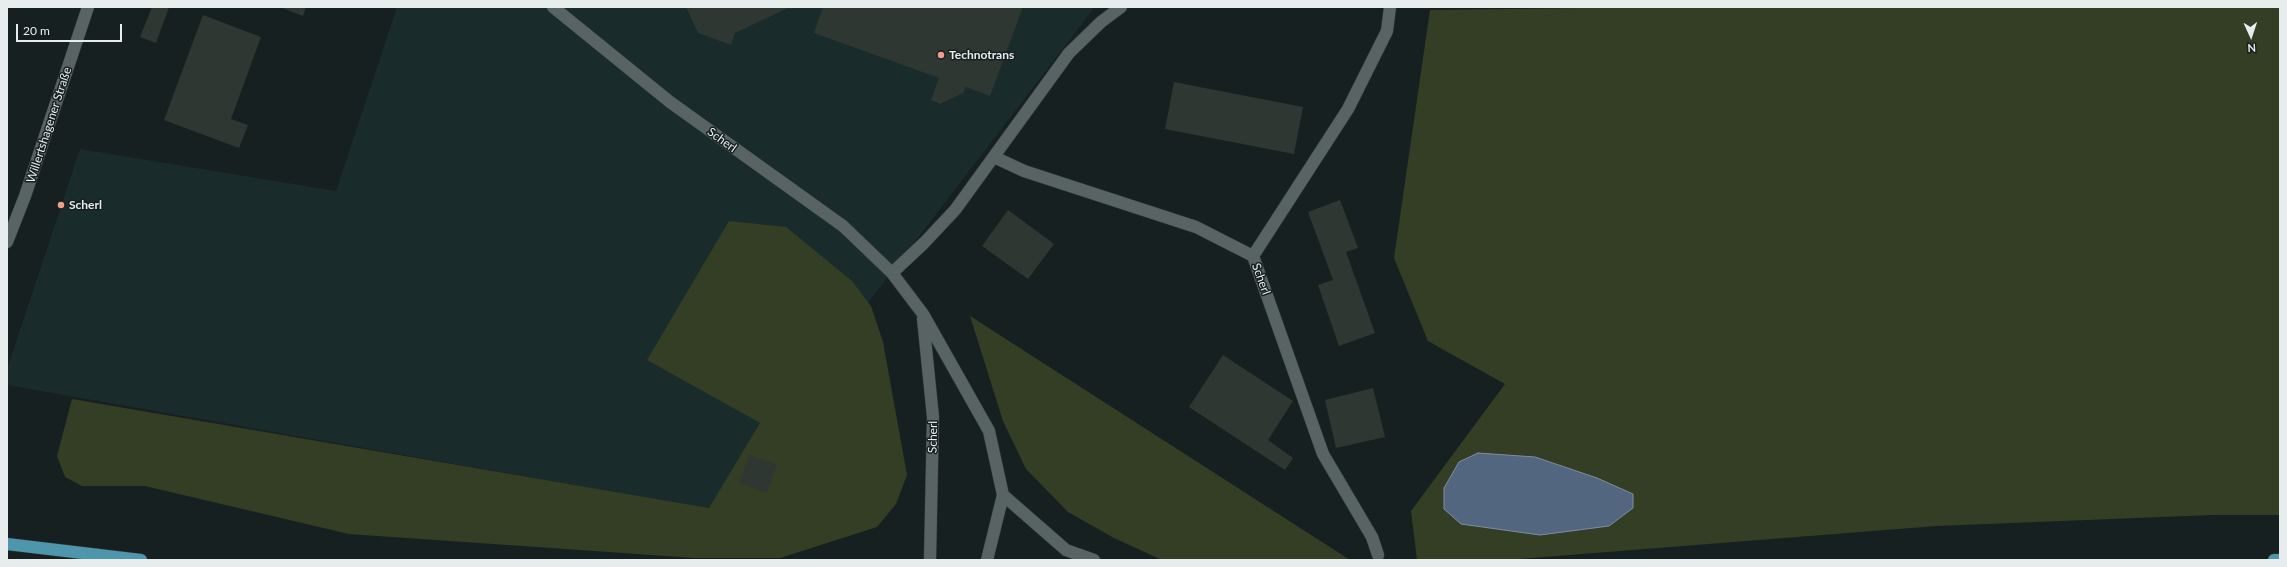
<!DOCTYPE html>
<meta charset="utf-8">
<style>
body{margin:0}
#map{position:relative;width:2287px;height:567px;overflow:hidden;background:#172020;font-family:Lato,sans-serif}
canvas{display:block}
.frame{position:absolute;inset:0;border:8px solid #e7edec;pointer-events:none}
.north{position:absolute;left:2231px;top:16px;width:40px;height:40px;-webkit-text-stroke:3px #172020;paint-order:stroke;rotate:177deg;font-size:11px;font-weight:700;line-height:16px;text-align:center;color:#e7edec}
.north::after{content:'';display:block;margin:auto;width:14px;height:18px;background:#e7edec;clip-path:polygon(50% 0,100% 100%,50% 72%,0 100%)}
.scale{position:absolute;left:16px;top:24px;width:106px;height:18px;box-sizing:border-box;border:2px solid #e7edec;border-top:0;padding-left:5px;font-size:12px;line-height:14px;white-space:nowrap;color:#e7edec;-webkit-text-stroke:3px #172020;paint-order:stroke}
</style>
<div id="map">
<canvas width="2287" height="567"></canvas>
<div class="frame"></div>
<div class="north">N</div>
<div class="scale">20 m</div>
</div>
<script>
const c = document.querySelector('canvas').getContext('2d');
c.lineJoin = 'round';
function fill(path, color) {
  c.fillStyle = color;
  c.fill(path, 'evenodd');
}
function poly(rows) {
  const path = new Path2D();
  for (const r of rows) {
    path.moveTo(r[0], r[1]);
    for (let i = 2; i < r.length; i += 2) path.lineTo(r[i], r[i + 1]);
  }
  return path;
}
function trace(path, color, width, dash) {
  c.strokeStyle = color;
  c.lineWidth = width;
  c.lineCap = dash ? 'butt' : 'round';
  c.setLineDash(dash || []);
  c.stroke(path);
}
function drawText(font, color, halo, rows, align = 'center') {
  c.font = font + ' Lato,sans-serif';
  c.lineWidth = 3;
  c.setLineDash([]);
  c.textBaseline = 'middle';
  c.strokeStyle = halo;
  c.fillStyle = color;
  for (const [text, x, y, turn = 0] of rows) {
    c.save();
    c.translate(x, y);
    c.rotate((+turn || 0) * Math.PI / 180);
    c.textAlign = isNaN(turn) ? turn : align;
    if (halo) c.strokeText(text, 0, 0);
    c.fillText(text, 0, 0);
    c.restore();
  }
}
const built = poly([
 [397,7,1095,7,710,509,7,385,7,369,80,149,336,191]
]);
const green = poly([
 [1656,7,2280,7,2280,515,2212,515,1936,526,1506,560,1417,560,1411,511,1505,384,1428,341,1394,258,1430,10],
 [729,221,786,227,852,281,871,306,883,342,907,475,896,504,877,527,780,558,695,558,349,534,145,486,82,486,65,477,57,456,72,399,709,508,760,423,647,360],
 [970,316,1350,560,1162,560,1114,538,1068,512,1026,469,1003,421]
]);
const water = poly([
 [1478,453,1535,457,1597,478,1633,494,1633,508,1609,526,1540,535,1461,524,1444,509,1444,488,1459,462,1478,453]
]);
const building = poly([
 [152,7,169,7,156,43,140,37],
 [280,7,306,7,303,16],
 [686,7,793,7,792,9,788,8,735,33,731,45,698,33],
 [823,7,1023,7,990,96,966,87,963,93,940,104,931,100,939,78,814,33],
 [203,15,261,37,231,119,248,125,239,148,164,120],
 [1174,82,1303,107,1294,154,1165,129],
 [1340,200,1358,248,1346,252,1375,333,1339,346,1318,285,1333,280,1308,212],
 [1008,210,1054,244,1028,279,982,246],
 [1223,355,1293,401,1268,440,1293,458,1285,470,1189,407],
 [1373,388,1385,437,1336,448,1325,400],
 [749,455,777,464,767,493,739,483]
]);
const minor = poly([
 [553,7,670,102,843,226,892,273,923,314,989,431,1003,495,987,560],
 [994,157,1024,171,1196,227,1253,256,1323,454,1372,537,1378,555],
 [7,242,25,196,88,7],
 [1253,256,1348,109,1387,31,1390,7],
 [892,273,924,243,955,210,1069,53,1101,22,1121,7],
 [923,319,933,417,930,560],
 [1003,495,1066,550,1094,560]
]);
const major = poly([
 [7,544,141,560],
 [2274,560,2280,560]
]);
const markers = [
 [941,55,4,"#f49d8d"],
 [61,205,4,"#f49d8d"]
];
const poiNames = [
 ["Technotrans",949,55],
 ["Scherl",69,205]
];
const streetNames = [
 ["Willertshagener Straße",49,125,-72],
 ["Scherl",722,140,36],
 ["Scherl",1261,279,70],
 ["Scherl",933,437,-89]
];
fill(built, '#192b2a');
fill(green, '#343e25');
fill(water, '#52667f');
trace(water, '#7f8ea0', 1);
fill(building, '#2f3732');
trace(minor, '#353c3b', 13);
trace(major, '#353c3b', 13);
trace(minor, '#586463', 12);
trace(major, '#4d96ab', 12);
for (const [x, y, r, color] of markers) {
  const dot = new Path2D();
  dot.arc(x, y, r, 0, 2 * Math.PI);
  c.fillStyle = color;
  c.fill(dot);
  trace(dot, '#172020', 1.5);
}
drawText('bold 12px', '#e7edec', '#172020', poiNames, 'left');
drawText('12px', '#e7edec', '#172020', streetNames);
</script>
